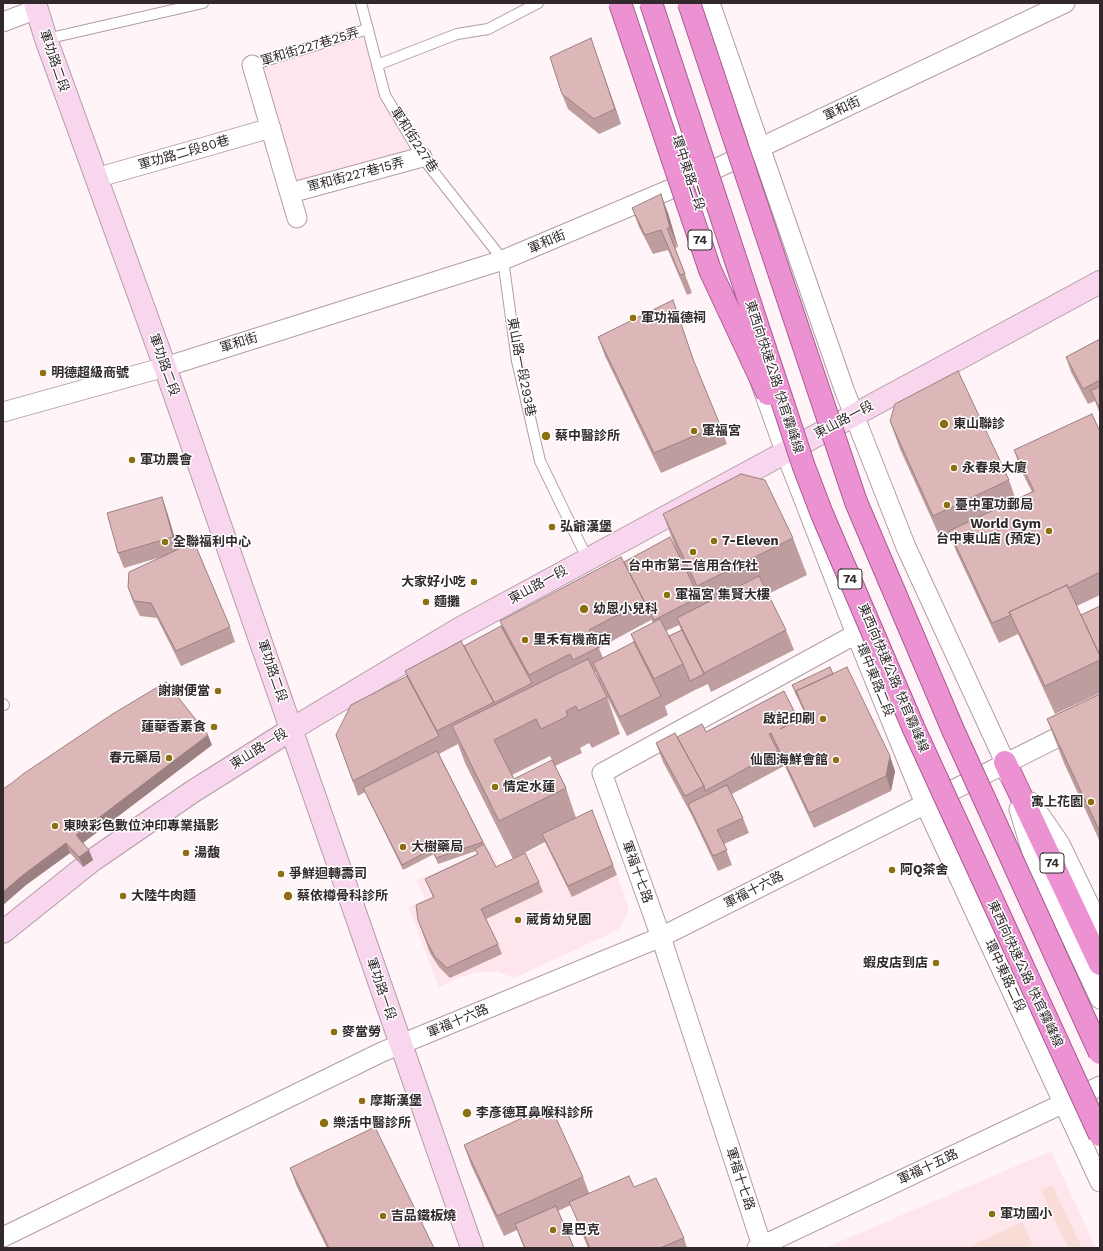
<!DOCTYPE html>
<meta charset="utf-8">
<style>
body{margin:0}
#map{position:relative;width:1103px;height:1251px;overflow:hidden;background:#fff5f8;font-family:"Work Sans",sans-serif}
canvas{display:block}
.frame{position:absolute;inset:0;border:4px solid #31292c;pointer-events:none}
</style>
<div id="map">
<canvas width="1103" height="1251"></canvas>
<div class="frame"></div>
</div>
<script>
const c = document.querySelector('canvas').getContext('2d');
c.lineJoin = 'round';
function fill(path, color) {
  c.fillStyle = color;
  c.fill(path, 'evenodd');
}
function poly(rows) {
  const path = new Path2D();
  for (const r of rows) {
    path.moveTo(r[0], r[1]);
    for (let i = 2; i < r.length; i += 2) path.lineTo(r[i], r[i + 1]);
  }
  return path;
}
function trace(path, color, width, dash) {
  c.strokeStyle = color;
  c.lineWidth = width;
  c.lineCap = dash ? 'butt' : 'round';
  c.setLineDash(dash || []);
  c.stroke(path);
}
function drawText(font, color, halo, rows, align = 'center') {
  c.font = font + ' "Work Sans","Noto Sans TC",sans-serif';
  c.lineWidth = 3;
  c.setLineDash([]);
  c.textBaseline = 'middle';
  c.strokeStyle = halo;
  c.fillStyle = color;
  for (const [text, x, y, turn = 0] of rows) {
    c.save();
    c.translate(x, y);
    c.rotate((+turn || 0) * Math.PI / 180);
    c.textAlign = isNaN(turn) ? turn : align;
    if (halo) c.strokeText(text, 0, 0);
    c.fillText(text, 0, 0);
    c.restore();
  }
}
const built = poly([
 [365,37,378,94,413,154,292,184,261,69],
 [546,844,572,896,617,875,629,910,618,930,514,978,498,972,480,972,460,977,439,987,408,907,425,899,416,880,490,849,500,867],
 [1051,1151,1096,1248,825,1248]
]);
const green = poly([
 [1052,1185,1082,1248,1068,1248,1041,1190],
 [1022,1222,1033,1245,1027,1248,967,1248]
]);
const service = poly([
 [361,3,385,95,422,157,503,260,517,361,540,461,587,558],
 [46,39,203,3],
 [252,65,368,29],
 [377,65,457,34,488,29,538,3],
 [3,704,4,705]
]);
const minor = poly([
 [635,3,678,142],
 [710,3,845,392,906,547,1005,762,1008,774],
 [3,22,37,9],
 [252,65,297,218],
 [96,178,271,128],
 [290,193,422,157],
 [760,381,785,451,856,634,925,804,1100,1182],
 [3,412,165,367,503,260,690,181,1065,3],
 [1031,802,1060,844,1100,927],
 [1019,809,1033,856,1100,999],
 [3,1237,382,1052,661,937,1100,716],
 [762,1246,661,937,602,773,856,634],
 [757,1248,1100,1086]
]);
const secondary = poly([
 [35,3,46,39,165,367,472,1248],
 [3,932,93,860,192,792,292,729,459,629,1100,282]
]);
const trunk = poly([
 [1005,762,1100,964]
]);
const trunkBridge = poly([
 [620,3,710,270,768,394],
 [651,3,804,467,822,514,914,729,1100,1135],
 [689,3,856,502,953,730,1100,1053]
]);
const wall = poly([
 [596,53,621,124,599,134,568,109,562,94],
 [632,208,668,213,678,247,675,248,692,293,687,295,668,250,653,254,639,227],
 [673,300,695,365,720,425,727,444,661,473,605,356,598,337],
 [1100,339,1100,414,1095,401,1088,404,1071,372,1066,357],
 [890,421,1009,480,1016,500,1032,492,1021,470,1014,450,1100,432,1100,595,1077,606,1081,615,1100,606,1100,693,1055,714,1018,634,999,643,956,551,952,540,943,544,900,449],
 [162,497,167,512,178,549,230,627,235,642,181,666,157,618,140,616,133,602,128,587,161,557,124,568,118,553],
 [663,514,793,538,807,575,768,594,786,630,794,650,711,692,708,684,693,691,665,706,668,715,627,736,600,683,596,672,595,672,607,697,620,734,592,748,589,743,580,748,582,753,555,766,566,788,576,818,592,810,617,875,572,897,545,842,513,859,465,763,458,744,439,754,496,867,539,882,543,892,486,919,498,944,502,954,450,978,439,967,430,953,418,920,433,897,425,879,477,854,476,851,438,864,434,854,403,870,365,792,358,796,336,735,407,676,405,671,464,646,502,626,500,621,624,562,676,549],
 [651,619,653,623,631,634,634,642,603,658,599,648,651,620],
 [679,625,681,630,669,636,666,631],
 [550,756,553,762,514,779,512,775],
 [833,674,895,771,891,791,814,828,781,758,784,766,732,794,743,818,749,833,724,844,732,865,718,871,692,816,663,762,656,743,677,737,706,732,784,691,799,720,806,716,796,695,792,685],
 [1100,694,1100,842,1064,763,1047,719],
 [212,745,83,843,93,860,83,867,70,853,26,885,3,905,3,789,12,783],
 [464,1145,583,1177,589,1193,634,1187,684,1238,687,1248,588,1248,577,1221,571,1205,558,1211,574,1248,524,1248,517,1230,504,1236,471,1165],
 [290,1168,434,1248,327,1248,297,1187]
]);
const shadedWall = poly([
 [591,38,596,53,621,124,615,109],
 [661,194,668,213,678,247,670,228],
 [162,497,167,512,179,552,173,537],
 [208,735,212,745,80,845,76,835],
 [890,756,895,771,891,791,886,776],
 [66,843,70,853,26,885,3,905,3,892,23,875],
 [89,850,93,860,83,867,79,857]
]);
const building = poly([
 [591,38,615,109,594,119,562,94,550,57,591,38],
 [661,194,670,228,667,228,685,274,680,275,661,230,645,235,632,208,661,194],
 [673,300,693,359,720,425,654,453,598,337,673,300],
 [1100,339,1100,380,1083,389,1066,357,1100,339],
 [958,371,1009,480,933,516,890,421,895,404,958,371],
 [1100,386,1100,409,1091,391,1100,386],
 [1092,414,1100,432,1100,572,1068,588,1067,585,1009,612,1011,615,992,623,949,531,1034,491,1014,450,1092,414],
 [741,474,765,480,793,538,697,586,663,514,741,474],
 [162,497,173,537,118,553,107,513,162,497],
 [670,537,699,597,654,620,624,562,670,537],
 [194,542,230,627,176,651,151,603,134,601,128,587,129,572,194,542],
 [621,557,644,601,589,630,599,647,573,660,570,654,529,675,500,621,621,557],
 [759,576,786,630,704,673,677,618,759,576],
 [1067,585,1100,656,1100,660,1045,686,1009,612,1067,585],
 [1100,606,1100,656,1081,615,1100,606],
 [660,619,683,664,654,679,631,634,660,619],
 [501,626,532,683,494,703,464,646,501,626],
 [682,630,704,674,690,681,683,664,669,636,682,630],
 [461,641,494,702,437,731,405,671,461,641],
 [634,642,661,696,620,717,593,663,634,642],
 [588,659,607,697,578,711,576,706,566,711,568,716,541,729,536,719,494,740,514,779,552,760,566,788,499,821,452,726,588,659],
 [830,667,833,674,796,691,798,696,792,685,830,667],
 [847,667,890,756,886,776,809,813,771,733,769,734,778,751,705,791,704,786,677,737,702,724,706,732,784,691,798,719,780,729,807,716,796,691,847,667],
 [407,676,439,736,353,781,336,735,351,705,407,676],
 [166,682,208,735,76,835,89,850,79,857,66,843,23,875,3,892,3,789,12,783,23,774,111,715,166,682],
 [1100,694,1100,832,1047,719,1100,694],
 [675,733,704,786,685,796,656,743,675,733],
 [437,751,483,842,436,858,432,849,402,865,363,788,437,751],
 [727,785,743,818,717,830,727,850,713,856,688,804,727,785],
 [592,810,613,865,568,886,542,834,592,810],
 [484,844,496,867,525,853,539,882,481,909,498,944,447,968,435,957,427,942,418,920,416,905,434,897,425,879,478,854,475,849,484,844],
 [550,1105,583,1177,497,1216,464,1145,550,1105],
 [375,1127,434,1248,329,1248,290,1168,375,1127],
 [629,1176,634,1187,656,1178,684,1238,660,1248,590,1248,569,1202,629,1176],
 [556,1206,574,1248,525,1248,515,1224,556,1206]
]);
const markers = [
 [633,318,4,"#8b6f10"],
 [43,373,4,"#8b6f10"],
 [944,424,5,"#8b6f10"],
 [694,431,4,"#8b6f10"],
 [546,436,5,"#8b6f10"],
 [132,460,4,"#8b6f10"],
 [954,468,4,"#8b6f10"],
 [947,505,4,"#8b6f10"],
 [552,527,4,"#8b6f10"],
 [1049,531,4,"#8b6f10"],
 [714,541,4,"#8b6f10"],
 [165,542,4,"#8b6f10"],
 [693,552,4,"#8b6f10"],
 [474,582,4,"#8b6f10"],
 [667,595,4,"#8b6f10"],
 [426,602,4,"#8b6f10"],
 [584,609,5,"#8b6f10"],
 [525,640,4,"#8b6f10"],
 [218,691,4,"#8b6f10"],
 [823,719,4,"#8b6f10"],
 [214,727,4,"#8b6f10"],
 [169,758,4,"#8b6f10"],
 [836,760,4,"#8b6f10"],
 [495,787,4,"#8b6f10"],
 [1091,802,4,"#8b6f10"],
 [55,826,4,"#8b6f10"],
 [403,847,4,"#8b6f10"],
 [186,853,4,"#8b6f10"],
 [892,870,4,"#8b6f10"],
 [281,874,4,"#8b6f10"],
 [123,896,4,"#8b6f10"],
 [288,896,5,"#8b6f10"],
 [518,920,4,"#8b6f10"],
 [936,963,4,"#8b6f10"],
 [334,1032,4,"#8b6f10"],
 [362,1101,4,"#8b6f10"],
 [467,1113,5,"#8b6f10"],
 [324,1123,5,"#8b6f10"],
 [992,1214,4,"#8b6f10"],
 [383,1216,4,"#8b6f10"],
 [553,1230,4,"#8b6f10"]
];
const shields = [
 [700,240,24],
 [850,579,24],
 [1052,863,24]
];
const shieldNames = [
 ["74",700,240],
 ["74",850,579],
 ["74",1052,863]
];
const streetNames = [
 ["軍和街227巷25弄",310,47,-17],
 ["軍功路二段",54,61,71],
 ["軍和街",842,109,-25],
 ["軍和街227巷",414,140,57],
 ["軍功路二段80巷",184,153,-16],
 ["環中東路二段",688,173,72],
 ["軍和街227巷15弄",356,175,-15],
 ["軍和街",547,242,-23],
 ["軍和街",239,343,-17],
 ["軍功路二段",164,365,70],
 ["東山路一段293巷",521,367,79],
 ["東西向快速公路 快官霧峰線",774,377,72],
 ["東山路一段",844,420,-28],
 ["東山路一段",538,585,-29],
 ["軍功路二段",272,671,71],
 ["東西向快速公路 快官霧峰線",893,678,67],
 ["環中東路二段",875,680,68],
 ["東山路一段",259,749,-32],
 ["軍福十七路",637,872,70],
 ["軍福十六路",754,890,-27],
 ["東西向快速公路 快官霧峰線",1025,974,65],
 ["環中東路二段",1005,976,65],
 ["軍功路一段",381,989,71],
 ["軍福十六路",458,1021,-23],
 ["軍福十五路",928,1167,-25],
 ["軍福十七路",740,1179,72]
];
const poiNames = [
 ["軍功福德祠",641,318],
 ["明德超級商號",51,373],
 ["東山聯診",953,424],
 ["軍福宮",702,431],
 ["蔡中醫診所",555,436],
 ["軍功農會",140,460],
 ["永春泉大廈",962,468],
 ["臺中軍功郵局",955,505],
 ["World Gym",1041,524,"right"],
 ["台中東山店 (預定)",1041,539,"right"],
 ["弘爺漢堡",560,527],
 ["7-Eleven",722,541],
 ["全聯福利中心",173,542],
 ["台中市第二信用合作社",693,566,"center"],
 ["大家好小吃",466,582,"right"],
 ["軍福宮 集賢大樓",675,595],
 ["麵攤",434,602],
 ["幼恩小兒科",593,609],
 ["里禾有機商店",533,640],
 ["謝謝便當",210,691,"right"],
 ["啟記印刷",815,719,"right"],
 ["蓮華香素食",206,727,"right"],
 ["春元藥局",161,758,"right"],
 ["仙園海鮮會館",828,760,"right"],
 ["情定水蓮",503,787],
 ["寓上花園",1083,802,"right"],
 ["東映彩色數位沖印專業攝影",63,826],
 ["大樹藥局",411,847],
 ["湯馥",194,853],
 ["阿Q茶舍",900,870],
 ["爭鮮迴轉壽司",289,874],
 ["大陸牛肉麵",131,896],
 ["蔡依樽骨科診所",297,896],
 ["葳肯幼兒園",526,920],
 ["蝦皮店到店",928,963,"right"],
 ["麥當勞",342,1032],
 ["摩斯漢堡",370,1101],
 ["李彥德耳鼻喉科診所",476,1113],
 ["樂活中醫診所",333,1123],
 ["軍功國小",1000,1214],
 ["吉品鐵板燒",391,1216],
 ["星巴克",561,1230]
];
fill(built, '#ffe6ed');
fill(green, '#f8dcd5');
trace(service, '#b29da4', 12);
trace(minor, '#b29da4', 21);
trace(secondary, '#b29da4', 24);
trace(trunk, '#a75c91', 24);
trace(service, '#fff', 10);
trace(minor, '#fff', 19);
trace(secondary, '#f8d6ee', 22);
trace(trunk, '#ec92d3', 22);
trace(trunkBridge, '#a75c91', 24, []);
trace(trunkBridge, '#ec92d3', 22);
fill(wall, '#be9d9e');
fill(shadedWall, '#9b8081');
fill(building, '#ddb7b8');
trace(building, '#9b8081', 1);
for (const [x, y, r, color] of markers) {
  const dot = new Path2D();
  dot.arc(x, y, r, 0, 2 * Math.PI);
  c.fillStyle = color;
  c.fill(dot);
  trace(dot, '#fff', 1.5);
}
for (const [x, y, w] of shields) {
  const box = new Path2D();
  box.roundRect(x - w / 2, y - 10, w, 20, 3);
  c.fillStyle = '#fff';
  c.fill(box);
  trace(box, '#31292c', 1);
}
drawText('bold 12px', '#31292c', null, shieldNames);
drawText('13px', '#31292c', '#fff', streetNames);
drawText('bold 13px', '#31292c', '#fff', poiNames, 'left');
</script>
